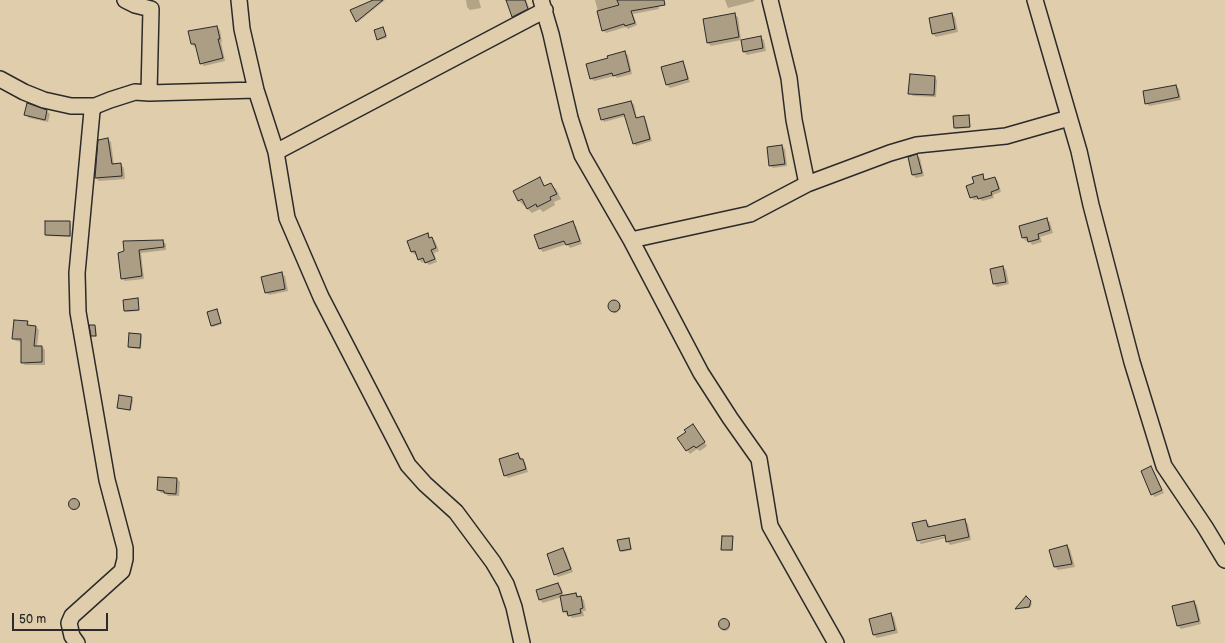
<!DOCTYPE html>
<style>
body{margin:0}
#map{position:relative;width:1225px;height:643px;overflow:hidden;background:#e0cdab;font-family:"Balsamiq Sans",sans-serif}
canvas{display:block}
.scale{position:absolute;left:12px;top:613px;width:96px;height:18px;box-sizing:border-box;border:2px solid #2b2b2b;border-top:0;padding-left:5px;font-size:12px;line-height:14px;white-space:nowrap;color:#2b2b2b;-webkit-text-stroke:3px #e0cdab;paint-order:stroke}
</style>
<div id="map">
<canvas width="1225" height="643"></canvas>
<div class="scale">50 m</div>
</div>
<script>
const c = document.querySelector('canvas').getContext('2d');
c.lineJoin = 'round';
function fill(path, color) {
  c.fillStyle = color;
  c.fill(path, 'evenodd');
}
function poly(rows) {
  const path = new Path2D();
  for (const r of rows) {
    if (r.length === 3) {
      path.moveTo(r[0] + r[2], r[1]);
      path.arc(r[0], r[1], r[2], 0, 2 * Math.PI);
      continue;
    }
    path.moveTo(r[0], r[1]);
    for (let i = 2; i < r.length; i += 2) path.lineTo(r[i], r[i + 1]);
  }
  return path;
}
function trace(path, color, width, dash) {
  c.strokeStyle = color;
  c.lineWidth = width;
  c.lineCap = dash ? 'butt' : 'round';
  c.setLineDash(dash || []);
  c.stroke(path);
}
const shadow = poly([
 [376,0,385,0,358,22,352,10],
 [466,0,479,0,481,8,470,10,467,7],
 [507,0,526,0,531,12,516,19,513,16],
 [595,0,657,0,659,9,633,14,637,25,628,29,626,27,606,33,603,30],
 [725,0,754,0,755,1,728,8],
 [734,14,738,17,741,40,711,46,708,43],
 [952,14,955,17,958,32,936,37,933,34,930,19],
 [217,27,220,30,222,42,221,42,225,61,204,66,201,63,197,47,195,47,192,44,189,32],
 [384,29,387,38,379,40,378,39],
 [760,37,764,40,766,51,747,55,744,52],
 [624,52,628,55,632,74,617,78,615,76,594,81,591,78,609,59],
 [682,62,685,65,690,82,670,88,667,85],
 [934,77,937,80,936,97,913,96,910,93],
 [1176,86,1179,89,1181,100,1149,106,1146,103],
 [631,102,634,104,637,119,643,118,646,120,652,141,636,146,634,143,626,116,604,122,602,119],
 [47,111,50,114,48,122,29,118,26,115],
 [968,116,970,118,970,128,956,129,955,127],
 [108,139,111,142,114,165,121,165,124,168,125,179,99,181,96,178],
 [782,146,785,149,787,166,773,168,770,165],
 [917,155,920,158,924,176,916,178,913,175],
 [982,175,986,181,995,178,998,181,1001,192,993,195,994,198,982,201,980,199,974,200,971,197,975,184],
 [539,179,546,187,551,184,556,189,561,199,554,202,555,205,543,212,540,209,532,213,519,201,515,191],
 [1046,219,1050,222,1053,233,1040,237,1042,242,1032,245,1029,240,1026,241,1023,238],
 [69,222,71,224,71,237,47,236,46,235],
 [573,223,576,226,582,244,570,248,567,244,543,252,540,249],
 [427,235,435,241,439,251,434,253,437,262,429,265,425,261,422,263,419,259,417,254,415,255,412,252],
 [163,241,166,244,166,250,141,253,144,279,125,281,122,278,119,253],
 [1003,267,1006,270,1009,284,997,287,994,284,991,269],
 [281,273,285,276,288,291,269,295,266,292],
 [137,299,139,301,139,311,126,312,125,311],
 [614,302,620,305,621,309,616,313,614,313,610,307,610,304],
 [217,310,222,324,213,327,212,326],
 [27,322,30,326,36,327,39,330,37,347,42,347,45,350,45,365,25,365,22,362,22,342,16,341,13,338],
 [94,326,96,327,97,337,92,335],
 [141,335,142,336,141,349,130,348,129,347],
 [131,398,133,400,131,411,118,408],
 [693,425,707,446,700,451,697,449,690,454,678,438,687,432],
 [518,454,525,462,528,472,508,478,505,475],
 [1151,468,1154,471,1164,493,1155,497,1152,494],
 [177,479,180,482,179,496,168,496,165,493,161,493,158,490],
 [75,505,5],
 [965,520,968,524,971,540,950,545,947,541,946,538,921,544,919,542,950,535,949,533,918,540,918,542,913,524,926,521,929,524,930,528],
 [732,537,733,538,733,551,724,550,722,549],
 [628,539,632,550,622,552,621,551],
 [1067,546,1070,549,1075,567,1058,570,1055,567],
 [563,549,566,552,573,572,558,577,555,574],
 [558,584,561,587,564,597,576,594,584,600,586,611,583,611,584,616,572,618,569,614,567,615,564,611,562,597,543,603,540,600],
 [1026,598,1032,604,1030,608,1017,609,1016,609],
 [1194,602,1197,605,1201,624,1181,629,1178,626],
 [891,614,894,617,898,633,877,638,874,635,870,620],
 [725,626,5]
]);
const building = poly([
 [373,0,383,0,356,22,350,10,373,0],
 [506,0,525,0,528,9,512,17,506,0],
 [617,0,664,0,665,5,631,11,635,23,625,26,624,24,602,31,597,11,619,5,617,0],
 [735,13,739,37,707,43,703,19,735,13],
 [952,13,955,29,932,34,929,18,952,13],
 [217,26,220,39,218,39,223,58,200,64,195,44,191,44,188,31,217,26],
 [383,27,386,36,377,40,374,30,383,27],
 [761,36,763,48,743,52,741,40,761,36],
 [625,51,630,71,613,76,612,73,590,79,586,64,608,58,607,56,625,51],
 [683,61,688,79,666,85,661,67,683,61],
 [910,74,935,76,934,95,908,94,910,74],
 [1176,85,1179,97,1145,104,1143,91,1176,85],
 [631,101,636,118,644,116,650,139,633,144,624,114,601,120,598,109,631,101],
 [27,103,47,110,45,120,24,115,27,103],
 [969,115,970,127,954,128,953,116,969,115],
 [108,138,112,164,121,163,122,176,95,178,98,140,108,138],
 [782,145,785,164,769,166,767,147,782,145],
 [917,154,922,173,912,175,908,157,917,154],
 [983,174,984,180,995,177,999,189,991,192,992,195,978,199,977,196,970,198,966,186,974,183,972,177,983,174],
 [540,177,544,186,551,183,557,194,550,197,551,200,537,207,536,204,527,209,522,199,518,201,513,191,540,177],
 [1047,218,1050,230,1038,234,1039,239,1028,242,1027,237,1022,238,1019,226,1047,218],
 [45,221,70,221,70,236,45,235,45,221],
 [573,221,580,241,566,245,564,241,539,249,534,235,573,221],
 [428,233,429,238,432,237,436,248,431,250,435,259,425,263,423,258,418,260,415,251,411,252,407,241,428,233],
 [163,240,164,247,139,250,142,276,121,279,118,253,124,251,123,241,163,240],
 [1003,266,1006,282,993,284,990,269,1003,266],
 [282,272,285,289,265,293,261,277,282,272],
 [138,298,139,310,124,311,123,300,138,298],
 [614,306,6],
 [217,309,221,323,211,326,207,312,217,309],
 [14,320,28,321,27,325,36,326,34,346,42,346,42,362,21,363,21,339,12,339,14,320],
 [89,325,95,325,96,336,91,336,89,325],
 [129,333,141,334,140,348,128,347,129,333],
 [119,395,132,397,130,410,117,408,119,395],
 [693,424,705,442,696,448,694,446,686,451,677,438,686,432,684,430,693,424],
 [518,453,520,459,523,459,526,469,504,476,499,459,518,453],
 [1151,466,1162,490,1151,495,1141,471,1151,466],
 [158,477,177,478,176,494,164,493,164,491,157,490,158,477],
 [74,504,5.5],
 [965,519,969,537,946,542,945,535,917,541,912,523,926,520,928,527,965,519],
 [722,536,733,536,732,550,721,550,722,536],
 [629,538,631,549,620,551,617,540,629,538],
 [1067,545,1072,564,1054,567,1049,550,1067,545],
 [563,548,571,569,554,575,547,554,563,548],
 [558,583,562,593,539,600,536,590,558,583],
 [576,593,577,597,581,596,583,608,580,609,581,613,568,616,567,611,563,612,560,596,576,593],
 [1026,596,1031,601,1029,607,1015,609,1026,596],
 [1194,601,1199,621,1177,626,1172,606,1194,601],
 [891,613,895,630,873,635,869,619,891,613],
 [724,624,5.5]
]);
const minor = poly([
 [125,0,135,5,151,9,149,93],
 [239,0,242,29,256,90,276,152,287,218,321,297,408,465,425,484,456,512,493,562,506,584,514,607,522,643],
 [541,0,551,34,570,118,582,155,631,240,701,373,730,418,759,459,770,526,836,643],
 [770,0,789,78,794,120,807,184],
 [1035,0,1079,151,1091,205,1132,362,1164,466,1205,527,1225,560],
 [0,79,24,92,44,100,71,106,95,106],
 [276,152,545,10],
 [631,240,750,214,807,184,890,153,917,145,1006,136,1069,118],
 [77,643,72,636,69,623,72,616,122,571,125,559,125,548,107,480,78,312,77,273,92,111,95,106,110,100,135,92,149,93,256,90]
]);
fill(shadow, '#0003');
fill(building, '#ab9e85');
trace(building, '#2b2b2b', 1);
trace(minor, '#2b2b2b', 18);
trace(minor, '#e0cdab', 15);
</script>
